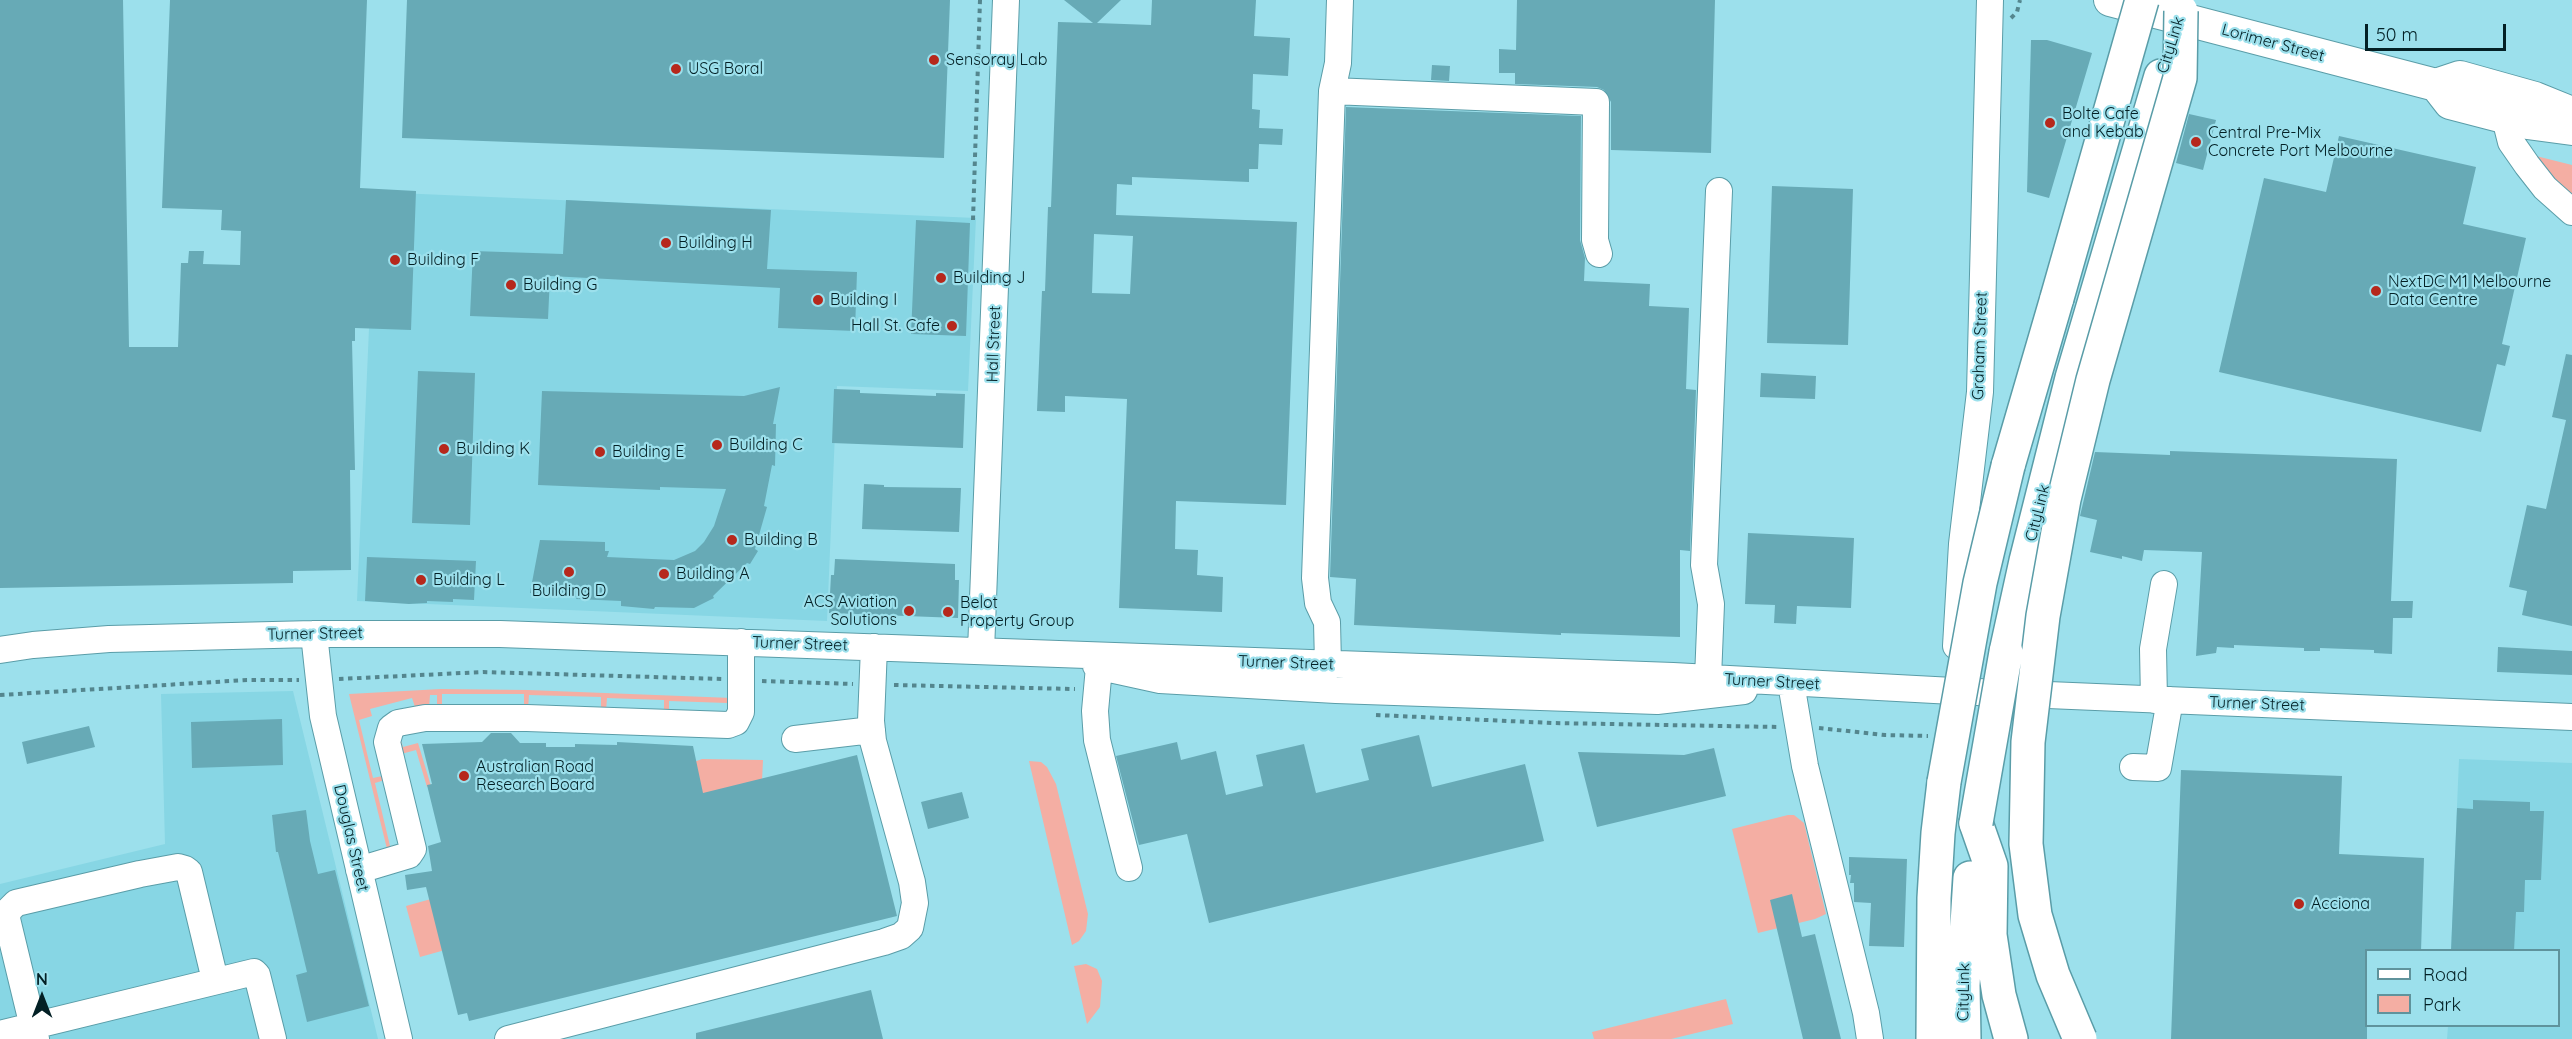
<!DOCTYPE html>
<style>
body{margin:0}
#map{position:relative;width:2572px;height:1039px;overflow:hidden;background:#9ce0ec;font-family:Quicksand,sans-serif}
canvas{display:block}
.legend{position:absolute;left:2365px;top:949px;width:195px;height:78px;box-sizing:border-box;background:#9ce0ec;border:2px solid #5f939c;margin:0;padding:8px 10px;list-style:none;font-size:18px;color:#032025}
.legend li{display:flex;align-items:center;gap:12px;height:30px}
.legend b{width:30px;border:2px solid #5f939c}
.north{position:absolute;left:12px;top:967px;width:60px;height:60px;-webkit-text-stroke:4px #9ce0ec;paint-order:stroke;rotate:0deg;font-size:16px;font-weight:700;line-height:24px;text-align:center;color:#032025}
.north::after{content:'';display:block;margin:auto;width:21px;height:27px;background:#032025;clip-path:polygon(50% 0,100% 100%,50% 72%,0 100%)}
.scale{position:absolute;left:2365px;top:24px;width:141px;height:27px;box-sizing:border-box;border:3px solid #032025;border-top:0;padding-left:8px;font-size:18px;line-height:21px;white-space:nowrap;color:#032025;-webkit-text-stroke:4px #9ce0ec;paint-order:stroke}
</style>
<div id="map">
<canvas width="2572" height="1039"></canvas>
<ul class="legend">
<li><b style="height:8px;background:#fff"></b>Road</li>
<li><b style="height:16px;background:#f4aea3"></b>Park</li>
</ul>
<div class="north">N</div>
<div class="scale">50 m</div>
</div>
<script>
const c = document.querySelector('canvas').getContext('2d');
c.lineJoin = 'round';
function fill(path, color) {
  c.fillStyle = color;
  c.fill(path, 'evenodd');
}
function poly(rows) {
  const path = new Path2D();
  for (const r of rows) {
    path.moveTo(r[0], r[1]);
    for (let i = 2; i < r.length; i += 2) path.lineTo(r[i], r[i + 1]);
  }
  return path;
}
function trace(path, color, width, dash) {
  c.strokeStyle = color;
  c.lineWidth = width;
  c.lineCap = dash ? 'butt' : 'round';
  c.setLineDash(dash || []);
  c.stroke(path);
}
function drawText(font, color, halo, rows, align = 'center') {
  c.font = font + ' Quicksand,sans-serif';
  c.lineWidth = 4.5;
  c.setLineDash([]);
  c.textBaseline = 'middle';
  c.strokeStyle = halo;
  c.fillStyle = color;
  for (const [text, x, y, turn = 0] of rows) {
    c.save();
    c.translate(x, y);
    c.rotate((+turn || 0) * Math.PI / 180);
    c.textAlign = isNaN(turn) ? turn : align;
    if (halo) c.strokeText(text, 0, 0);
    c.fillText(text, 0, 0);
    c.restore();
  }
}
const built = poly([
 [375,192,976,218,968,391,837,386,827,621,357,601],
 [293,691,378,1039,0,1039,0,884,165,844,161,694],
 [2459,759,2572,763,2572,1039,2447,1039,2448,1026,2558,1026,2558,950,2451,950]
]);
const green = poly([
 [2532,155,2572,165,2572,196],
 [441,689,528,690,732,698,727,717,727,703,669,701,669,714,664,714,664,700,607,698,606,711,601,711,601,697,529,695,528,709,524,709,524,694,442,694,442,709,437,708,437,695,430,695,429,708,416,710,412,698,370,709,372,716,359,720,373,778,387,775,388,779,375,783,390,846,404,844,388,853,349,694],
 [399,734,403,747,418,743,431,786,427,787,416,750,401,754],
 [702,759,763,760,762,781,702,796,694,762],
 [1029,761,1041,762,1047,767,1056,784,1088,914,1086,931,1079,941,1072,945],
 [1788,815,1794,815,1804,823,1826,914,1815,919,1758,933,1732,829],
 [431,899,445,950,420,957,406,906],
 [1086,964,1097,969,1102,981,1100,1007,1087,1024,1074,966],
 [1726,999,1733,1024,1671,1039,1594,1039,1592,1032]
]);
const building = poly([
 [0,0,123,0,129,347,178,347,181,263,188,263,189,251,204,251,203,264,240,265,241,231,221,230,222,210,162,208,170,0,367,0,360,188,416,191,411,330,355,328,355,341,352,341,355,470,350,470,351,570,293,571,293,583,0,588],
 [407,0,950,0,944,158,402,138],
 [1064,0,1121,0,1097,23,1151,25,1152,0,1256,0,1254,36,1290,38,1288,76,1253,74,1252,109,1260,110,1259,128,1283,129,1282,145,1259,144,1258,169,1249,169,1249,182,1132,177,1132,185,1117,184,1116,215,1297,222,1286,505,1176,501,1175,549,1198,550,1197,575,1223,577,1222,612,1119,608,1127,399,1065,396,1065,412,1037,411,1042,291,1045,291,1048,207,1051,207,1058,22,1093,23],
 [1094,234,1133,236,1130,294,1092,293],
 [1517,0,1715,0,1711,153,1611,150,1611,102,1604,90,1597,87,1515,84,1515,73,1499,73,1499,49,1516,50],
 [2031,40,2047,40,2092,53,2049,198,2027,192],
 [1432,65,1450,66,1449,81,1431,80],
 [1346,107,1581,116,1580,240,1585,258,1584,281,1650,284,1649,306,1689,308,1686,389,1696,390,1690,551,1680,550,1680,637,1561,633,1561,635,1354,625,1356,579,1330,577],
 [2189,114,2216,120,2203,170,2176,163],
 [2339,136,2476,167,2463,224,2526,238,2502,344,2510,346,2505,366,2497,364,2481,432,2219,372,2264,178,2326,192],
 [1772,186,1853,189,1848,345,1767,343],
 [566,200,771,210,767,269,857,272,855,331,778,328,780,288,550,276,548,319,470,316,473,251,563,254],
 [916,220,970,223,966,336,911,334],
 [2566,354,2572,355,2572,626,2522,615,2527,591,2509,587,2527,505,2546,509,2566,420,2552,417],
 [418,371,475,373,470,525,412,523],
 [1761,373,1816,376,1815,399,1760,397],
 [780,387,773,424,776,424,775,466,772,465,764,506,767,507,755,549,758,551,750,564,747,563,713,596,714,598,694,608,655,607,654,609,621,606,621,601,576,599,577,597,530,593,540,540,605,542,605,551,609,551,607,557,674,560,695,551,704,542,714,526,726,489,660,487,660,490,538,485,542,391,744,396],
 [834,389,860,390,860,393,936,396,936,393,965,394,963,448,832,443],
 [2170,451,2397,459,2391,601,2413,601,2412,618,2393,618,2392,654,2374,653,2374,650,2320,648,2320,651,2304,651,2304,648,2234,645,2234,648,2217,647,2216,653,2196,656,2202,552,2144,550,2142,561,2122,556,2122,559,2090,552,2097,520,2080,516,2095,452,2170,455],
 [864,484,884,485,884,487,961,488,959,532,862,529],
 [1748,533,1854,538,1851,608,1797,606,1796,624,1774,623,1775,605,1745,604],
 [367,557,476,561,474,600,453,599,453,602,427,601,427,603,409,604,365,601],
 [835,559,955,564,955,580,959,580,958,618,829,613,831,575,834,575],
 [2498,647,2572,651,2572,675,2497,672],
 [282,719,283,765,192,768,191,722],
 [89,726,95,747,27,764,22,742],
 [491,733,511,733,520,743,546,743,546,747,575,747,575,744,617,745,617,742,693,746,703,793,857,755,897,916,469,1021,467,1013,458,1015,426,887,407,890,405,875,432,871,428,846,441,842,427,785,432,784,422,744,482,742],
 [1419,735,1432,787,1525,764,1544,841,1209,923,1187,834,1139,845,1116,756,1177,742,1181,760,1216,751,1226,795,1263,786,1256,755,1304,744,1316,793,1369,780,1361,749],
 [1714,748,1726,796,1597,827,1578,752,1684,755],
 [2181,770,2342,776,2339,854,2424,858,2421,951,2367,951,2367,1039,2171,1039],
 [962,792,969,818,928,829,921,802],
 [2473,800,2530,802,2530,811,2544,811,2541,880,2525,880,2524,912,2516,912,2514,951,2451,951,2457,808,2473,809],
 [306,810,310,841,318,874,335,870,369,1006,307,1022,296,975,307,972,278,852,276,852,272,815],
 [1849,857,1907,859,1904,947,1869,946,1871,903,1854,902,1854,883,1850,883,1851,875,1849,875],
 [1792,894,1802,937,1815,934,1841,1039,1803,1039,1770,900],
 [871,990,883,1039,696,1039,696,1033]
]);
const path = poly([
 [2011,18,2017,12,2020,0],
 [973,220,980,0],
 [339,679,483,672,722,679],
 [762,681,853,684],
 [894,685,1075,689],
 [0,695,247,680,299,680],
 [1376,715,1552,723,1779,727],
 [1819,728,1885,735,1928,736]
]);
const minor = poly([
 [1332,91,1596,102,1595,240,1599,254],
 [2505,118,2511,142,2527,165,2545,188,2572,212],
 [314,634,323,716,399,1039],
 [1956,646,1962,544,1980,392,1990,0],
 [0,650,33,645,109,639,314,634,500,634,1673,676,1953,691,2572,717],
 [981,651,1006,0],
 [1328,664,1327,622,1318,603,1315,578,1332,91,1338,63,1340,0],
 [1096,666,1160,680,1336,690,1657,701,1744,691],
 [1099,667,1095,711,1097,740,1129,868],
 [1708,678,1711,604,1704,565,1719,191],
 [1791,683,1805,766,1866,1013,1870,1039],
 [2154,700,2153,649,2164,584],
 [795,739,872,730],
 [2133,767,2158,768,2170,700],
 [359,870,409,855,413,849,387,742,391,728,398,723,425,718,527,718,728,725,736,722,741,712,741,642],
 [0,1034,254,972,257,975,273,1039],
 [36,1039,7,919,8,911,16,903,140,874,178,867,185,869,189,872,215,980],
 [508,1039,884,942,901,936,910,928,915,903,912,882,873,741,871,721,874,647]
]);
const major = poly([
 [2110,0,2436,85,2460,77,2535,98,2572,113],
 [2436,85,2450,103,2527,123,2572,129]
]);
const highway = poly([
 [2008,466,2057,298],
 [2006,652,2026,561,2072,378,2161,76],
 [1976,823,1991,866,1990,935,1999,995,2011,1039],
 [1933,1039,1934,898,1938,833,1944,782],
 [1964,1039,1963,985,1970,878]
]);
const highwayBridge = poly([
 [2057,298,2142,0],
 [1944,782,1980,583,2008,466],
 [1976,823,2006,652],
 [2080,1039,2053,975,2035,915,2026,844,2028,742,2043,616,2064,499,2093,380,2180,78,2181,11]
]);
const markers = [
 [934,60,6,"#b6281c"],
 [676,69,6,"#b6281c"],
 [2050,123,6,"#b6281c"],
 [2196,142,6,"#b6281c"],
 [666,243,6,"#b6281c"],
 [395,260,6,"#b6281c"],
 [941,278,6,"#b6281c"],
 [511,285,6,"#b6281c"],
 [2376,291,6,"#b6281c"],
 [818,300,6,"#b6281c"],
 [952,326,6,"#b6281c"],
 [717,445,6,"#b6281c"],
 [444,449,6,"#b6281c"],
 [600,452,6,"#b6281c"],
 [732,540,6,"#b6281c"],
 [569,572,6,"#b6281c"],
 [664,574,6,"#b6281c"],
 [421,580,6,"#b6281c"],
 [909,611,6,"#b6281c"],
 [948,612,6,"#b6281c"],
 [464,776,6,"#b6281c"],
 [2299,904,6,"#b6281c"]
];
const streetNames = [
 ["Lorimer Street",2273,43,15],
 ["CityLink",2171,45,-73],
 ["Hall Street",994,344,-88],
 ["Graham Street",1980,346,-88],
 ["CityLink",2038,513,-76],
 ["Turner Street",315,634,-1],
 ["Turner Street",800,644,2],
 ["Turner Street",1286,663,2],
 ["Turner Street",1772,682,3],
 ["Turner Street",2257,704,2],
 ["Douglas Street",351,838,77],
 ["CityLink",1964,992,-89]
];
const poiNames = [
 ["Sensoray Lab",946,60],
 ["USG Boral",688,69],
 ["Bolte Cafe",2062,114],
 ["and Kebab",2062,132],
 ["Central Pre-Mix",2208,133],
 ["Concrete Port Melbourne",2208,151],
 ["Building H",678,243],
 ["Building F",407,260],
 ["Building J",953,278],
 ["NextDC M1 Melbourne",2388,282],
 ["Data Centre",2388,300],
 ["Building G",523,285],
 ["Building I",830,300],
 ["Hall St. Cafe",940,326,"right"],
 ["Building C",729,445],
 ["Building K",456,449],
 ["Building E",612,452],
 ["Building B",744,540],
 ["Building A",676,574],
 ["Building L",433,580],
 ["Building D",569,591,"center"],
 ["ACS Aviation",897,602,"right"],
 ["Solutions",897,620,"right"],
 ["Belot",960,603],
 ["Property Group",960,621],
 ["Australian Road",476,767],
 ["Research Board",476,785],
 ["Acciona",2311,904]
];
fill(built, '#87d6e4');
fill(green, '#f4aea3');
fill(building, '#67aab6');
trace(minor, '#5a9da8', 28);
trace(major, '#5a9da8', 34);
trace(highway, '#5a9da8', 36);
trace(path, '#54868e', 4, [4.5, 4.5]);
trace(minor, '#fff', 26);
trace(major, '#fff', 32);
trace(highway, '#fff', 33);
trace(highwayBridge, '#5a9da8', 36, []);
trace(highwayBridge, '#fff', 33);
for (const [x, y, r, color] of markers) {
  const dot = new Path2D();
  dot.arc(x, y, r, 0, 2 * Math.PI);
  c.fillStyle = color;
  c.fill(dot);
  trace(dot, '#9ce0ec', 2);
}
drawText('16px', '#032025', '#9ce0ec', streetNames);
drawText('16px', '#032025', '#9ce0ec', poiNames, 'left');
</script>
